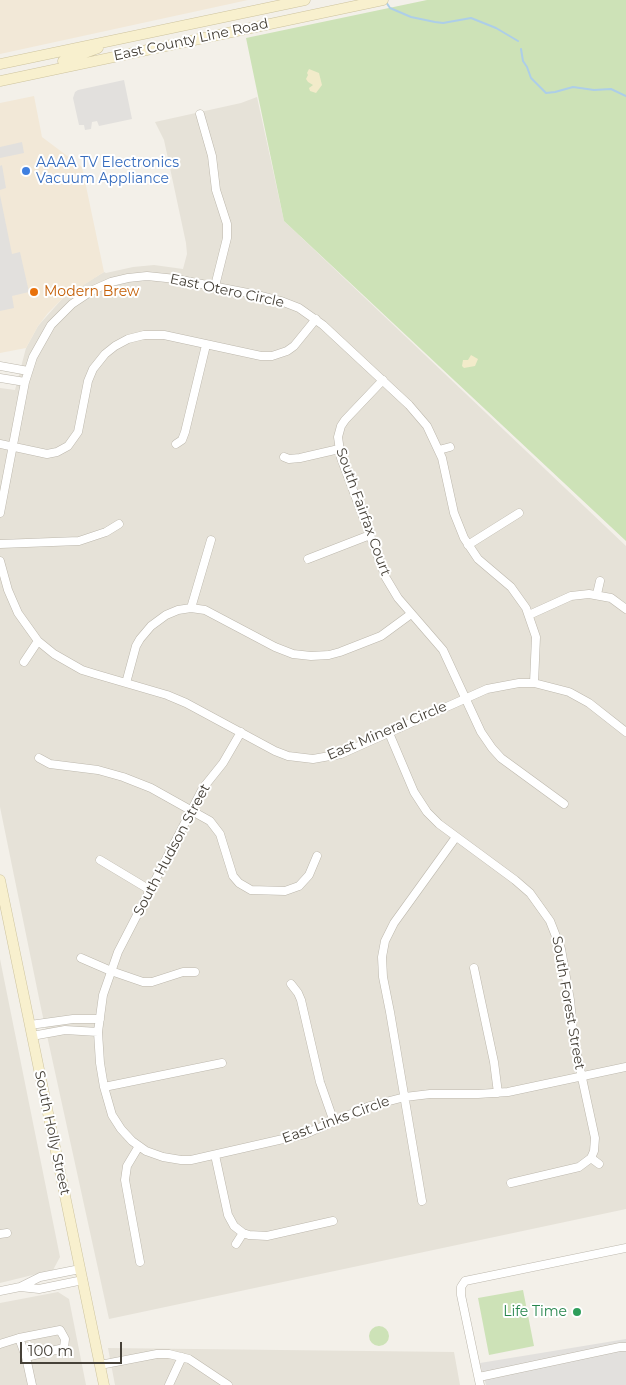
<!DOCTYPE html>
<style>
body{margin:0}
#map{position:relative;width:626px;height:1385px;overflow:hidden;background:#f3f0e9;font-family:Montserrat,sans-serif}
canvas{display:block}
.scale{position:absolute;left:20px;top:1342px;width:102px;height:22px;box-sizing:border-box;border:2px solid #464138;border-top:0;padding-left:6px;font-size:15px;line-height:18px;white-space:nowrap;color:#464138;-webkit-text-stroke:4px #fff;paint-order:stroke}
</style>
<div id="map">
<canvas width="626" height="1385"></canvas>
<div class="scale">100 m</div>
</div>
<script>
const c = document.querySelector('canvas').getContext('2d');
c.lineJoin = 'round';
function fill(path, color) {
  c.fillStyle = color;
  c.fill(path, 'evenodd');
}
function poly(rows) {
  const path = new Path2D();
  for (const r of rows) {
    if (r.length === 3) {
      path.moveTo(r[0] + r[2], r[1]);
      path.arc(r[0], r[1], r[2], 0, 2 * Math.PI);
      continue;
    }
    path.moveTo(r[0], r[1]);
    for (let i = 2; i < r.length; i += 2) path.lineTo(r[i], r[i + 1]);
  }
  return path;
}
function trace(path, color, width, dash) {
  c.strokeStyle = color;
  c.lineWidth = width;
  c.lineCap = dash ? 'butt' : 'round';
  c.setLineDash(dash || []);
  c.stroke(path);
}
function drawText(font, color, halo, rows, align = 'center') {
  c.font = font + ' Montserrat,sans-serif';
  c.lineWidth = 4;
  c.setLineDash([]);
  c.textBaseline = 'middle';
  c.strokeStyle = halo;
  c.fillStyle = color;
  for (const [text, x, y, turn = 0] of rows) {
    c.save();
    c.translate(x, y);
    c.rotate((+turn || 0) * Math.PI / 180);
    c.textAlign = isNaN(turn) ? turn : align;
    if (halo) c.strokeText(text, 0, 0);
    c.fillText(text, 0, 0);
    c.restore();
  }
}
const residential = poly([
 [257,97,284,221,626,546,626,1209,109,1319,41,1008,0,807,0,388,15,390,26,348,38,326,62,299,81,286,104,272,106,273,133,267,154,265,183,269,187,254,186,243,164,140,155,122,241,103],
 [0,959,60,1257,53,1270,0,1283],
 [58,1292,69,1299,86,1385,0,1385,0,1303],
 [108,1348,454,1352,460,1385,115,1385]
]);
const commercial = poly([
 [0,0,248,0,0,54],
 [34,96,42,137,82,167,104,272,62,299,48,313,38,326,26,348,0,353,0,103]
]);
const green = poly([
 [427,0,626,0,626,541,284,221,246,38],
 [523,1290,534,1346,489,1355,478,1298],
 [379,1336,10]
]);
const sand = poly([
 [309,69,319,73,322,85,316,93,310,91,309,88,313,85,308,82,306,79,308,75,307,73],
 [471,355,478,359,475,366,464,368,462,366,463,360,468,360]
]);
const parking = poly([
 [124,80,132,119,99,126,97,121,92,122,91,129,85,130,84,125,79,125,73,98,75,92,78,90],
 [22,142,24,153,0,158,0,147],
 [2,165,6,188,0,190,0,166],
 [0,195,12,254,20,252,29,292,12,296,14,308,0,311],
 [626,1339,626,1385,486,1385,480,1363]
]);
const stream = poly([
 [386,2,390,8,411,17,435,22,443,23,471,18,496,28,518,41],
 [521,49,523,61,527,67,531,78,546,93,555,92,573,87,594,90,611,89,626,96]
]);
const minor = poly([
 [200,114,212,156,216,190,227,224,227,238,215,286],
 [0,366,28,371],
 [0,378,25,382],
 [383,380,345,420,341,426,338,437,341,458,386,578,398,598,443,650,481,732,492,748,501,758,564,804],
 [0,444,47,454,57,452,68,446,78,432,88,381,93,369,105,354,115,346,128,339,144,335,164,335,261,356,272,356,287,351,294,346,316,319],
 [176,444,182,440,185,432,206,345],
 [439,450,450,447],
 [284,457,289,459,300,458,339,449],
 [0,513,25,382,33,357,51,325,72,304,93,290,111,282,128,278,147,276,176,279,258,295,281,301,299,308,323,325,409,405,427,426,442,458,454,513,464,538,478,559,511,587,526,608,536,637,534,683],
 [0,544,79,541,106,532,119,524],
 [468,545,519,513],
 [308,559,370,535],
 [0,561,8,590,18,613,38,641,54,654,82,670,95,674,167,695,186,703,275,751,288,756,313,759,341,754,487,689,519,683,534,683,569,692,589,703,626,732],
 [597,594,600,581],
 [191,608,211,540],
 [529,615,571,596,589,594,611,598,626,609],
 [24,662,38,641],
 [126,683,136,646,140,639,151,626,166,615,178,610,191,608,205,610,275,647,293,654,311,656,329,655,340,652,381,636,411,614],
 [241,732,223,763,203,788,150,890,118,952,103,995,98,1032,100,1063,104,1087,112,1115,121,1129,132,1141,146,1151,163,1157,181,1160,191,1160,305,1134,370,1106,405,1097,430,1094,478,1094,508,1092,626,1067],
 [389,733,414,792,427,812,439,824,515,880,530,893,550,921,561,949,570,1000,574,1041,595,1138,594,1151,591,1158,579,1167,511,1183],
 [39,758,50,764,98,770,123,777,151,788,210,821,220,834,233,876,239,883,251,890,285,891,299,886,309,875,317,856],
 [100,860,150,890],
 [81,958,111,971,143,982,152,982,183,972,195,972],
 [474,968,494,1062,498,1093],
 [291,984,298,993,301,1000,320,1082,334,1122],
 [30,1025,73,1019,100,1019],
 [32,1036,65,1030,98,1032],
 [104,1087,222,1063],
 [139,1146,127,1166,125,1180,140,1262],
 [215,1155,228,1215,234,1226,243,1233,249,1235,267,1236,333,1221],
 [591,1158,599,1164],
 [422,1201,390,1012,383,977,382,957,385,941,394,923,456,837],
 [0,1234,7,1233],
 [236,1244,243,1233],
 [20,1287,39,1289,83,1280],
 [0,1291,20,1287,40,1277,80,1269],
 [19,1338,60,1330,65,1339,64,1348,26,1357],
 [0,1344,19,1338,26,1357,32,1385],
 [100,1365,157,1354,169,1354,189,1359,228,1385],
 [479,1377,620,1347,626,1347],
 [169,1385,182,1357],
 [480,1385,461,1295,461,1287,465,1281,626,1248]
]);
const secondary = poly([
 [63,61,98,48],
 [0,64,305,0],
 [0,81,383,0],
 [0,880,104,1385]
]);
const markers = [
 [26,171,5,"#3f7fe0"],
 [34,292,5,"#e8710a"],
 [577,1312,5,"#2e9e5b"]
];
const streetNames = [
 ["East County Line Road",191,40,-12],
 ["East Otero Circle",227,291,12],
 ["South Fairfax Court",363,512,70],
 ["East Mineral Circle",387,731,-23],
 ["South Hudson Street",172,850,-62],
 ["South Forest Street",568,1003,80],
 ["East Links Circle",336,1120,-20],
 ["South Holly Street",52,1133,78]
];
const shopNames = [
 ["AAAA TV Electronics",36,163],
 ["Vacuum Appliance",36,179]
];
const foodNames = [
 ["Modern Brew",44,292]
];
const leisureNames = [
 ["Life Time",567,1312]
];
fill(residential, '#e6e2d8');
fill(commercial, '#f2e8d7');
fill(green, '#cde2b7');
fill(sand, '#f2ebca');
fill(parking, '#e2e0dd');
trace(stream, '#adcee8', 2);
trace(minor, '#bdb8ad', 9);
trace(secondary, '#cdc39e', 11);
trace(minor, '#fff', 8);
trace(secondary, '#f8f0ce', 10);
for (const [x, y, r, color] of markers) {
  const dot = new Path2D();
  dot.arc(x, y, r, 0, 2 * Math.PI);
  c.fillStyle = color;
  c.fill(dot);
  trace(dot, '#fff', 2);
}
drawText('14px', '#464138', '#fff', streetNames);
drawText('14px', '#366cbe', '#fff', shopNames, 'left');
drawText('14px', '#c56008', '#fff', foodNames, 'left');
drawText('14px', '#27864d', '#fff', leisureNames, 'right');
</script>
